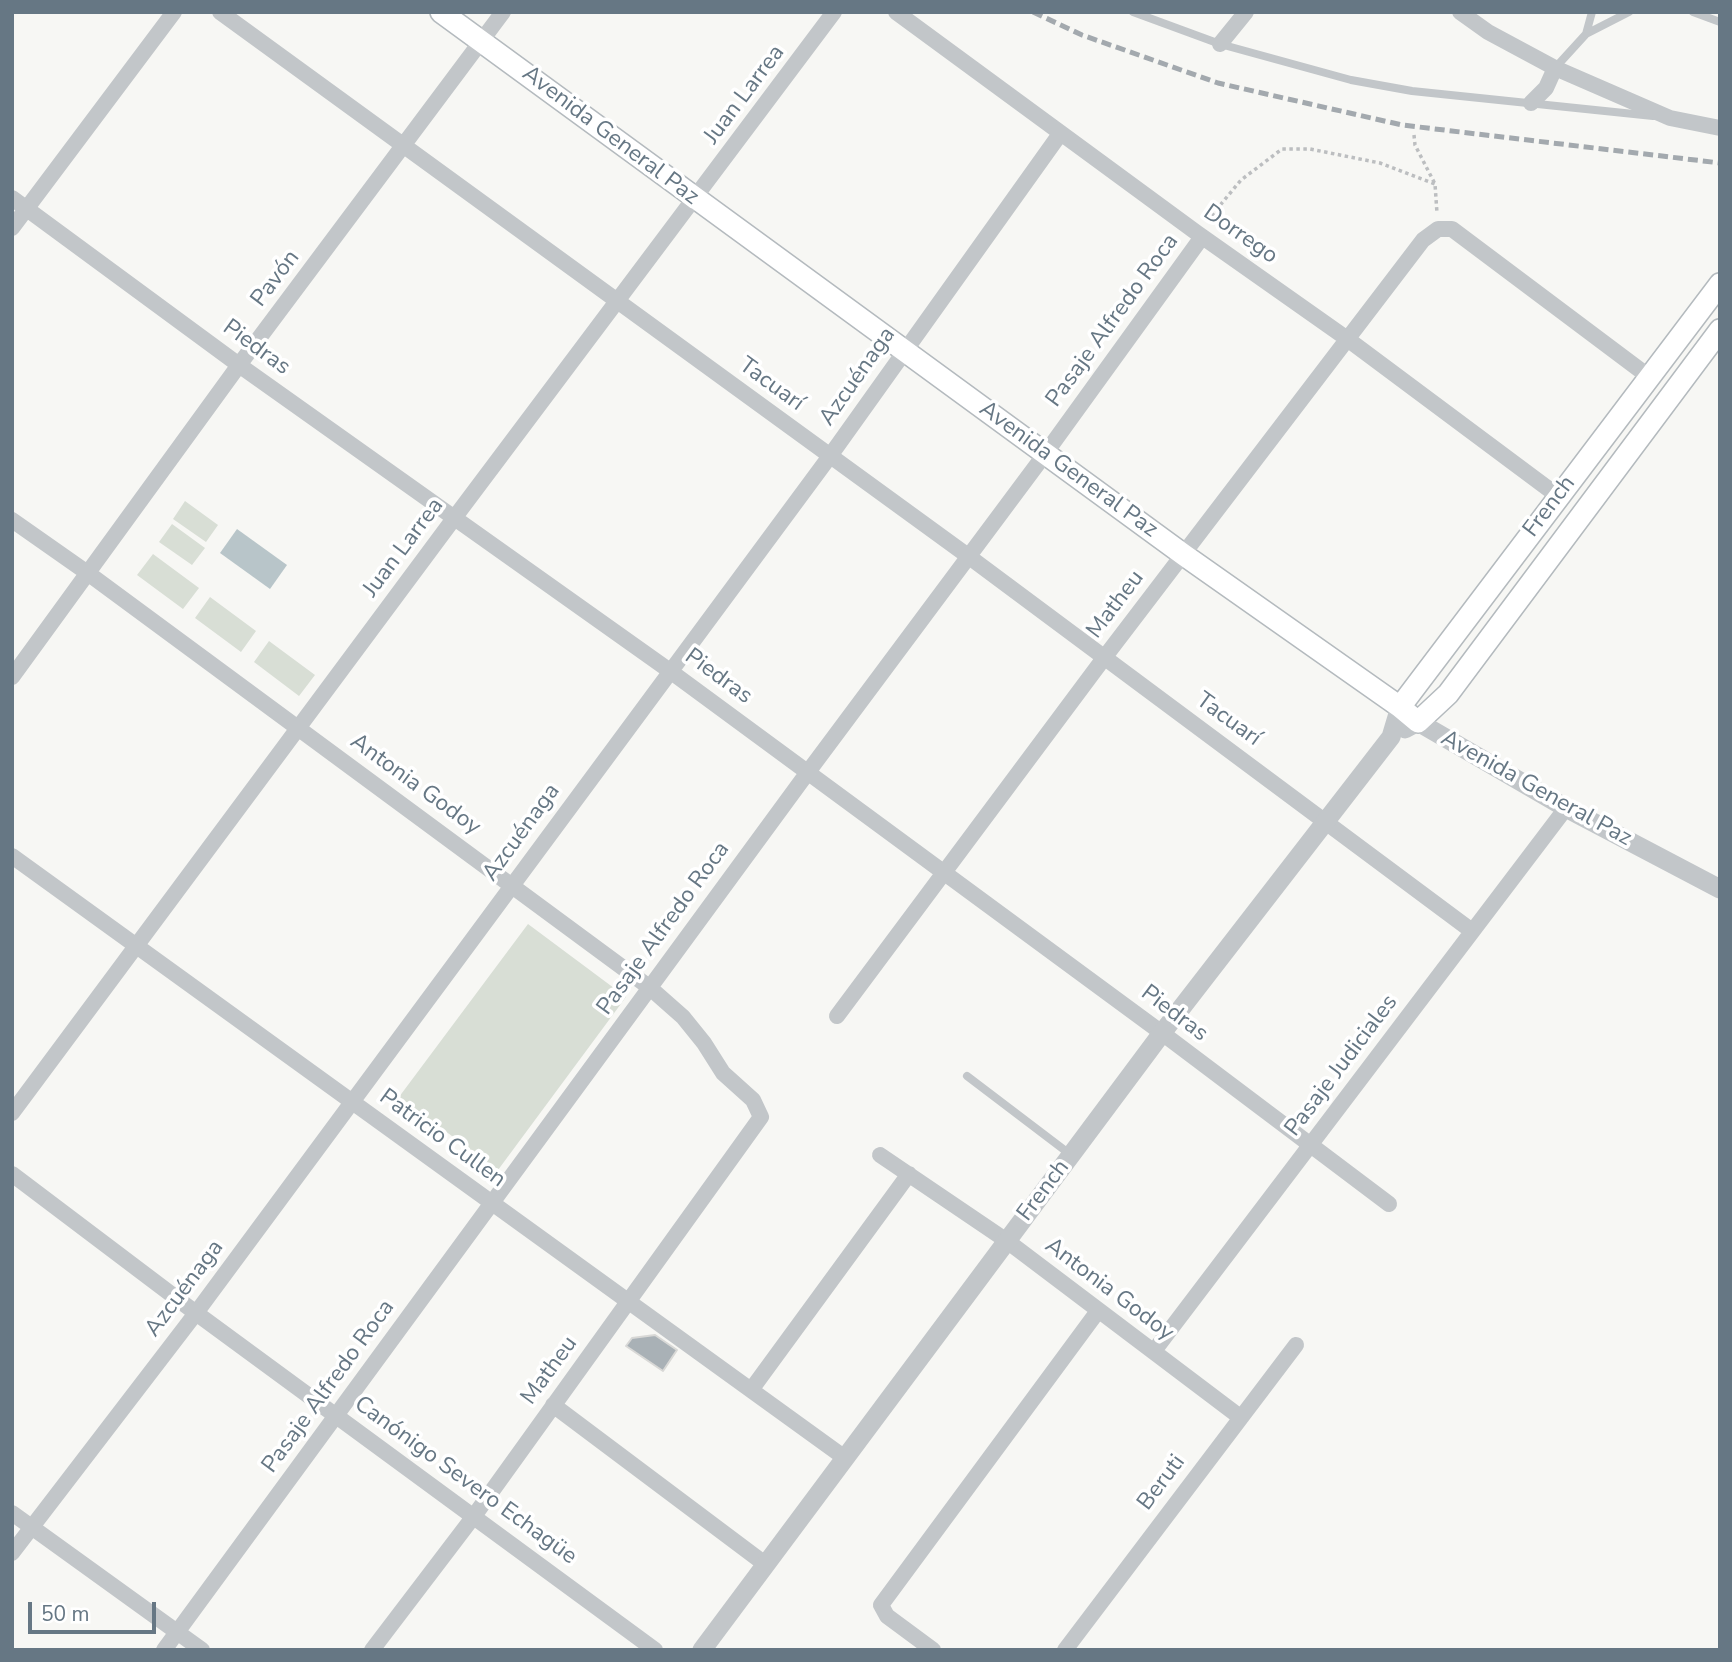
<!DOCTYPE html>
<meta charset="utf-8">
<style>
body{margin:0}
#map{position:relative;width:1732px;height:1662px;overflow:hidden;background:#f7f7f4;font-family:"Nunito Sans",sans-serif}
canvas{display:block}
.frame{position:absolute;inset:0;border:14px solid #667784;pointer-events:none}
.scale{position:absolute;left:28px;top:1602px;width:128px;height:32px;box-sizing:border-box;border:4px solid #667784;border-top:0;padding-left:9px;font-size:21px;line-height:24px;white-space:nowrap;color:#667784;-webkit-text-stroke:5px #fff;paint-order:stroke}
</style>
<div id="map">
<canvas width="1732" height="1662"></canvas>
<div class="frame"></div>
<div class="scale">50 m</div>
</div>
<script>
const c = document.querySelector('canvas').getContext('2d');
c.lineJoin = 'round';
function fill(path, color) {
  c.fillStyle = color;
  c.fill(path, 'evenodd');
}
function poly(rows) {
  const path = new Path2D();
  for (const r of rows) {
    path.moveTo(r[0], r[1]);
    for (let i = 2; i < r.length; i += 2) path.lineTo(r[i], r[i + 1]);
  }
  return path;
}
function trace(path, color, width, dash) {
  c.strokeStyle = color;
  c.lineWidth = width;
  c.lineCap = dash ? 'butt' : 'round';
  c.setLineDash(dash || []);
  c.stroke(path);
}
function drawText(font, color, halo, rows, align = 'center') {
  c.font = font + ' "Nunito Sans",sans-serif';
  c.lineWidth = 7;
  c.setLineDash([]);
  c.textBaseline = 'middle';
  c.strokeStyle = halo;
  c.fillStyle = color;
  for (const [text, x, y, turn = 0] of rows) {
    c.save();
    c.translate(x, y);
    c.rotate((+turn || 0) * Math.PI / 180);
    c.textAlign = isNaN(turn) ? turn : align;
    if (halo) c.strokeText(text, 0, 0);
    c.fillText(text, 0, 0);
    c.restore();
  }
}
const green = poly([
 [185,501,218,525,206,542,173,519],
 [172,524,205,548,192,565,159,542],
 [153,554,199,588,183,609,137,575],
 [210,597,256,631,241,652,195,618],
 [269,641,315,675,299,696,254,662],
 [528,924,626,997,498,1170,399,1097]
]);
const water = poly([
 [237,529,287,565,270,589,220,553]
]);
const building = poly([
 [655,1335,677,1350,663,1371,626,1346,632,1338,655,1335]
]);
const path = poly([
 [1414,135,1415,145,1435,184,1437,213],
 [1207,221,1241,180,1282,149,1310,149,1380,163,1435,184]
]);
const service = poly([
 [1133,12,1220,44,1351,80,1412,91,1653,116],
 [1693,12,1720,22],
 [1586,34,1592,12],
 [1555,68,1586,34,1629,12],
 [967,1076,1071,1155]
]);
const minor = poly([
 [220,12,968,556,1472,931],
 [896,12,1197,233,1346,338,1558,496],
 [1460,12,1488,32,1555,68,1670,118,1720,128],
 [1220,44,1246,12],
 [1531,103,1546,88,1555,68],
 [12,198,239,365,670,671,1162,1033,1389,1204],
 [12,228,174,12],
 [12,520,89,574,649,987,683,1017,704,1043,723,1073,753,1100,761,1117,474,1516,372,1650],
 [12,677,239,365,503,12],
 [12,856,845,1458],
 [837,1016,1104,658,1423,240,1438,229,1452,229,1648,376],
 [12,1113,455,517,834,12],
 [880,1155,1007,1241,1240,1417],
 [12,1174,196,1313,655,1650],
 [1154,1351,1566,808],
 [751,1390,909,1174],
 [553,1405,765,1564],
 [12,1513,202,1650],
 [12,1553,196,1313,830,456,1060,134],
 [164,1650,808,772,1045,454,1202,237],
 [933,1650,887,1616,881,1605,1098,1311],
 [1065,1650,1296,1345]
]);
const tertiary = poly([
 [1405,729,1418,722,1566,808,1720,889],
 [702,1650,1162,1033,1391,737,1400,707]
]);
const secondary = poly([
 [441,12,1184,555,1400,707,1418,722,1448,694,1720,330],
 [1400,707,1720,284]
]);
const rail = poly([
 [1033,12,1082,35,1218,83,1402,125,1720,163]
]);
const streetNames = [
 ["Juan Larrea",745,95,-53],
 ["Avenida General Paz",610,136,37],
 ["Dorrego",1240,235,35],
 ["Pavón",276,279,-53],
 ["Pasaje Alfredo Roca",1113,321,-54],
 ["Piedras",256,348,36],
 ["Azcuénaga",858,377,-55],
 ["Tacuarí",771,385,36],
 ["Avenida General Paz",1068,470,36],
 ["French",1550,507,-53],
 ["Juan Larrea",404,548,-53],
 ["Matheu",1116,605,-53],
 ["Piedras",718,677,36],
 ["Tacuarí",1228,720,36],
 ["Antonia Godoy",415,785,36],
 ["Avenida General Paz",1536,789,29],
 ["Azcuénaga",522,833,-54],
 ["Pasaje Alfredo Roca",664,929,-54],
 ["Piedras",1174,1014,37],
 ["Pasaje Judiciales",1342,1066,-53],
 ["Patricio Cullen",442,1139,36],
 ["French",1044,1191,-53],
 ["Azcuénaga",185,1289,-53],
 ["Antonia Godoy",1109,1290,37],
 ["Matheu",550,1371,-54],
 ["Pasaje Alfredo Roca",329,1387,-54],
 ["Canónigo Severo Echagüe",465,1481,36],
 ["Beruti",1162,1483,-53]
];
fill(green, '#d8ded5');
fill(water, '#b8c5c9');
fill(building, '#a9b1b6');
trace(building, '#d8d8d6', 2);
trace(secondary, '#b4babe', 24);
trace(path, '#bcbec0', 3.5, [3.5, 3.5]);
trace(service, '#c2c6c9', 8);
trace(minor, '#c2c6c9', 16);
trace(tertiary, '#c2c6c9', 19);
trace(secondary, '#fff', 21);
trace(rail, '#a3a9ae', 5, [10, 5]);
drawText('23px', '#667784', '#fff', streetNames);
</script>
